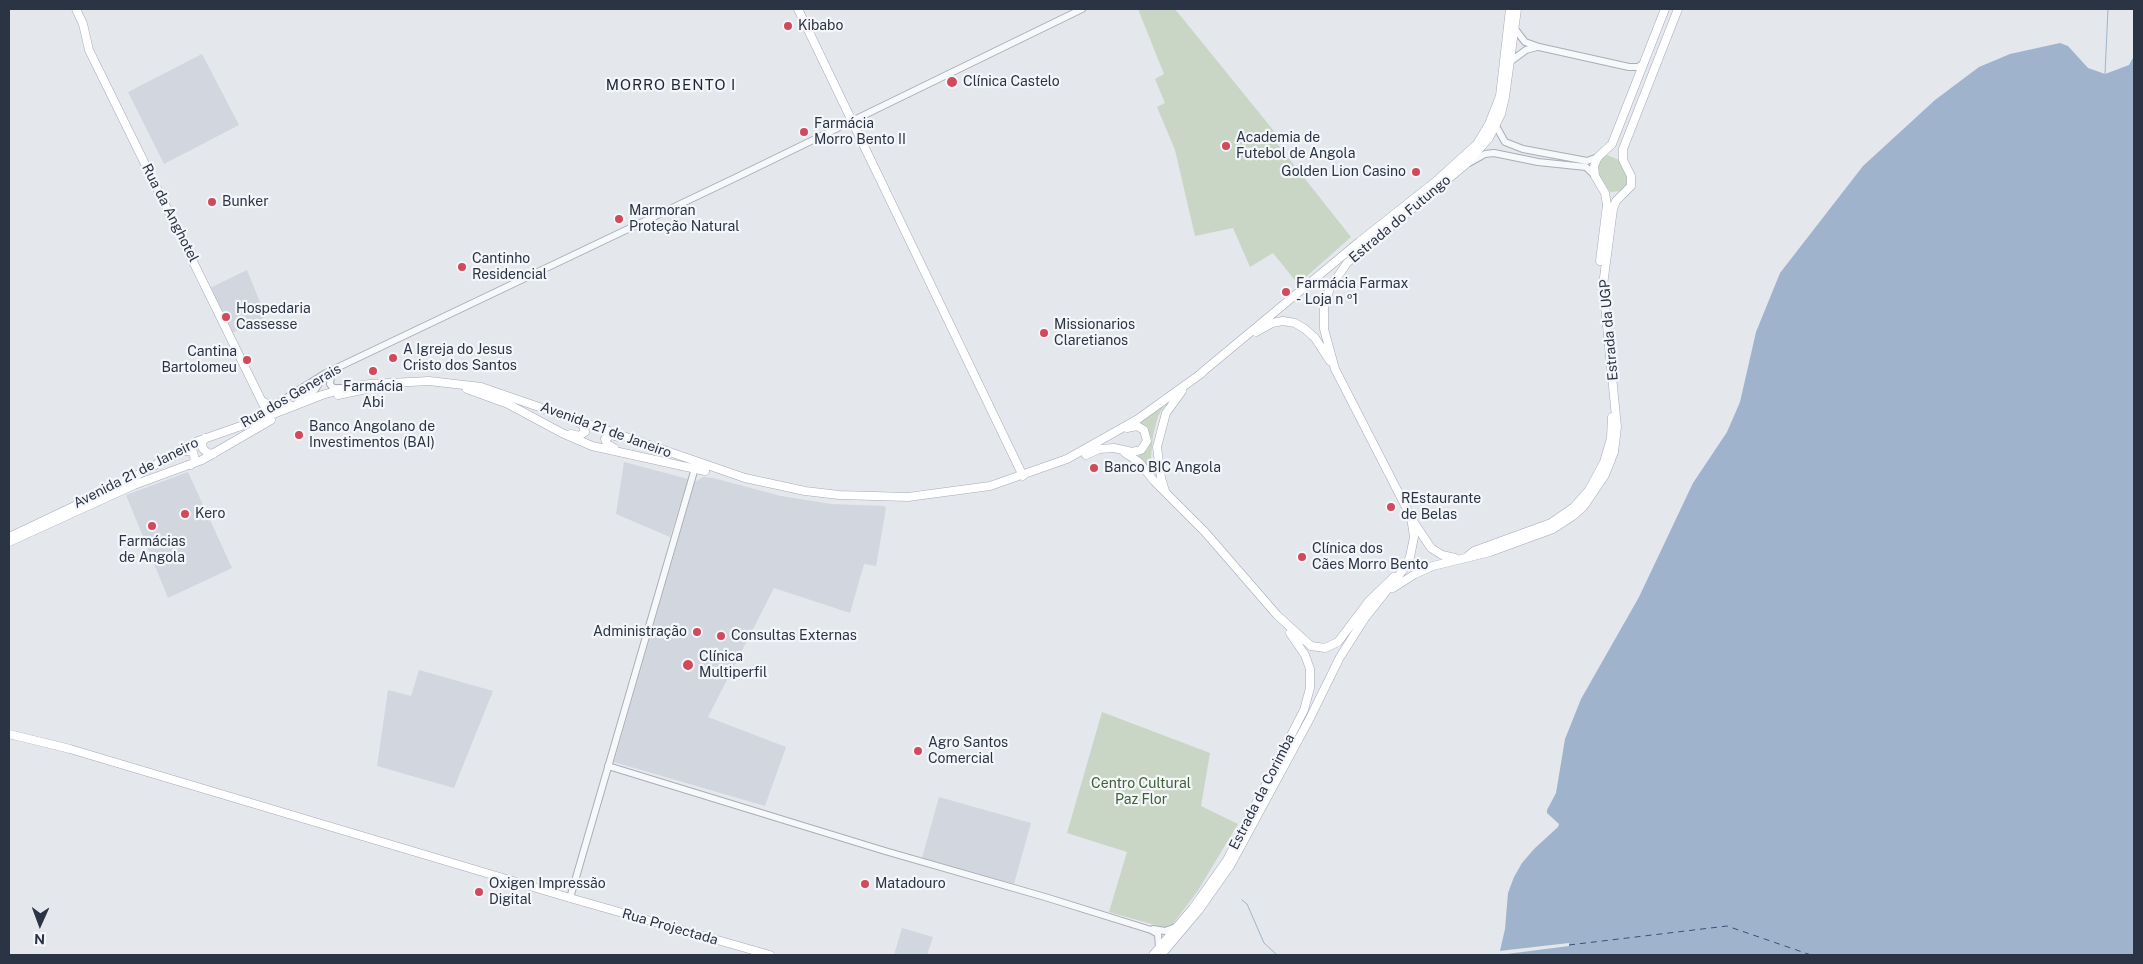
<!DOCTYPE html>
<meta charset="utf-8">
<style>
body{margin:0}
#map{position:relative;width:2143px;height:964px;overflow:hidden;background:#e4e7ec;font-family:"Public Sans",sans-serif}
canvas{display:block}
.frame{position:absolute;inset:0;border:10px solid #2b3445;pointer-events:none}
.north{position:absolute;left:15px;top:899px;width:50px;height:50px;-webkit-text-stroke:4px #f4f6f9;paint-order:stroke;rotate:182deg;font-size:14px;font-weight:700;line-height:20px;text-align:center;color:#2b3445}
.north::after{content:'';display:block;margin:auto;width:18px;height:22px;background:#2b3445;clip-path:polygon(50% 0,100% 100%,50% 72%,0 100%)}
</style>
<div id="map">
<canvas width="2143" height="964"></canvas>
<div class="frame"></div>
<div class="north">N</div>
</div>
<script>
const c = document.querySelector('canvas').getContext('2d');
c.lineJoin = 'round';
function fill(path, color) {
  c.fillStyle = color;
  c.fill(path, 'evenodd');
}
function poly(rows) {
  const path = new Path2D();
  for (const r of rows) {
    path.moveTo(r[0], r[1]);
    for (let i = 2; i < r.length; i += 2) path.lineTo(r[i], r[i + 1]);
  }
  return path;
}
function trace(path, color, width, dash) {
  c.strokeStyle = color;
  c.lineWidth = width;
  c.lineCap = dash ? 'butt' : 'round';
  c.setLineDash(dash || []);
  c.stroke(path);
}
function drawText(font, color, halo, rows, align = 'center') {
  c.font = font + ' "Public Sans",sans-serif';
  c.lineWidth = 4.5;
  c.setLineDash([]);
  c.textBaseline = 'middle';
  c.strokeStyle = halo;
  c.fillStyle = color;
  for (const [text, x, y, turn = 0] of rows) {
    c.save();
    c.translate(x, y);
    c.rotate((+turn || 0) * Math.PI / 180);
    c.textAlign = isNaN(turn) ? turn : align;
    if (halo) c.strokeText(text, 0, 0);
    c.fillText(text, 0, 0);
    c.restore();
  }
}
const built = poly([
 [202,54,239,125,164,164,128,92],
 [247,270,266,317,232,333,210,288],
 [624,462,688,479,670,537,616,514],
 [188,472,232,568,168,598,126,495],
 [703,477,713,478,781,496,831,504,884,506,886,508,876,566,864,564,850,613,774,588,708,717,786,747,765,806,614,762,695,482],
 [419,670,493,691,454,788,377,766,388,690,411,696],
 [939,797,1031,823,1014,884,922,858],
 [902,928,933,937,927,955,894,955]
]);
const green = poly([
 [1138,9,1175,9,1278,136,1275,141,1351,237,1298,284,1273,253,1250,267,1233,228,1195,236,1175,150,1157,107,1165,103,1155,79,1164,74],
 [1607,155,1619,160,1629,177,1628,185,1622,191,1610,192,1597,172,1597,164,1602,156],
 [1168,399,1158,416,1153,436,1151,457,1156,476,1138,456,1147,450,1152,440,1148,429,1138,422],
 [1102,712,1210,753,1201,806,1238,824,1197,892,1169,929,1109,912,1127,852,1067,833]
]);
const water = poly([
 [2060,43,2068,46,2088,68,2105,74,2129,65,2134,56,2134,955,1499,955,1505,929,1508,893,1514,877,1522,863,1534,849,1558,827,1559,824,1547,813,1547,810,1556,793,1565,739,1581,699,1639,597,1693,483,1727,432,1740,402,1756,332,1780,273,1863,166,1935,100,1979,67,2010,54]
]);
const pier = poly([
 [1569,943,1569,946,1499,955,1499,951]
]);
const stream = poly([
 [2105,74,2108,9],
 [1242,900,1247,904,1264,943,1277,955]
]);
const ferry = poly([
 [1569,945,1727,926,1811,955]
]);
const minor = poly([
 [1515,29,1525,42,1539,47,1629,67,1638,67,1644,63],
 [1511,61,1526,50,1537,47],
 [1496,126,1505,142,1523,149,1587,161,1598,157],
 [1469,163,1485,154,1494,153,1538,162,1586,167,1595,176],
 [336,370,331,376,330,384,333,388,341,388],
 [298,402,314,391,324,376],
 [251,420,326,373,735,178,1082,9],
 [608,766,885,851,1045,897,1151,930,1158,934,1159,948],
 [570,898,695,468],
 [1153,929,1165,931,1176,927]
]);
const major = poly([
 [76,9,83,24,89,50,266,410],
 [798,9,1023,476],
 [1600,261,1607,205,1605,193,1595,176,1594,166,1598,157,1612,144,1665,9],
 [1256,332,1272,323,1283,321,1295,323,1305,329,1315,338,1330,361],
 [1200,374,1359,242,1435,182,1477,144,1489,124,1500,96,1510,9],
 [467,389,508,404,562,433,592,446,705,471],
 [338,395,366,389],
 [262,401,271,406,289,405],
 [571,434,579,436,585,432,583,425,578,422],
 [205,438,202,443,203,449,208,453,213,454],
 [614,448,607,444,605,439,611,435,618,437],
 [181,450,193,452,195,460,191,465],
 [1125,453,1139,462,1154,481,1205,532,1277,615,1311,646,1325,648,1338,642,1369,601,1394,577],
 [1086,455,1099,449,1114,448,1132,452,1141,450,1147,441,1144,430,1137,426,1127,428],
 [1165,491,1161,478,1157,447,1166,413,1182,391],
 [1413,521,1431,548,1442,555,1455,558],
 [9,537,123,483,198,441,258,420,322,395,350,387,370,384,429,381,481,387,745,478,805,491,839,495,908,497,990,486,1067,459,1138,419,1202,373],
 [9,542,134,485,202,460,271,420],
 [1469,555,1474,551,1551,523,1574,507,1589,490,1604,462,1611,438,1612,417],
 [1393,588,1415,574,1433,566,1490,552,1553,529,1573,516,1584,506,1605,475,1614,452,1617,427,1603,285,1613,209,1616,201,1631,186,1631,176,1623,160,1623,149,1678,9],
 [9,734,70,749,570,898,770,955],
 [1153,955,1193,908,1227,860,1304,710,1310,688,1310,669,1305,655,1290,633],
 [1161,955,1199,910,1230,866,1309,720,1340,657,1365,618,1403,570,1410,557,1414,537,1411,517,1335,369,1324,329,1324,307,1330,288,1347,263,1465,165,1489,138,1501,114,1505,97,1517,9]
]);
const markers = [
 [788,26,5,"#d1495b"],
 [952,82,6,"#d1495b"],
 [804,132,5,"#d1495b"],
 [1226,146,5,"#d1495b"],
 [1416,172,5,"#d1495b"],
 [212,202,5,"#d1495b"],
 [619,219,5,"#d1495b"],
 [462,267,5,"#d1495b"],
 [1286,292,5,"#d1495b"],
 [226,317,5,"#d1495b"],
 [1044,333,5,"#d1495b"],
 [393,358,5,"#d1495b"],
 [247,360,5,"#d1495b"],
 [373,371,5,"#d1495b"],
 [299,435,5,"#d1495b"],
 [1094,468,5,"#d1495b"],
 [1391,507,5,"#d1495b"],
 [185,514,5,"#d1495b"],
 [152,526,5,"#d1495b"],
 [1302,557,5,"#d1495b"],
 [697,632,5,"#d1495b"],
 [721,636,5,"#d1495b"],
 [688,665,6,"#d1495b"],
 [918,751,5,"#d1495b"],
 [865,884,5,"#d1495b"],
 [479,892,5,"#d1495b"]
];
const poiNames = [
 ["Kibabo",798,26],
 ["Clínica Castelo",963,82],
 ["Farmácia",814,124],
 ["Morro Bento II",814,140],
 ["Academia de",1236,138],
 ["Futebol de Angola",1236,154],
 ["Golden Lion Casino",1406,172,"right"],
 ["Bunker",222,202],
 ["Marmoran",629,211],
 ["Proteção Natural",629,227],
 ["Cantinho",472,259],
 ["Residencial",472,275],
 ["Farmácia Farmax",1296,284],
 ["- Loja n º1",1296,300],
 ["Hospedaria",236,309],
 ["Cassesse",236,325],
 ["Missionarios",1054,325],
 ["Claretianos",1054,341],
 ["A Igreja do Jesus",403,350],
 ["Cristo dos Santos",403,366],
 ["Cantina",237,352,"right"],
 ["Bartolomeu",237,368,"right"],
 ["Farmácia",373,387,"center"],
 ["Abi",373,403,"center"],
 ["Banco Angolano de",309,427],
 ["Investimentos (BAI)",309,443],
 ["Banco BIC Angola",1104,468],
 ["REstaurante",1401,499],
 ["de Belas",1401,515],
 ["Kero",195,514],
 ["Farmácias",152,542,"center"],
 ["de Angola",152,558,"center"],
 ["Clínica dos",1312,549],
 ["Cães Morro Bento",1312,565],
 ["Administração",687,632,"right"],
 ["Consultas Externas",731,636],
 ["Clínica",699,657],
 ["Multiperfil",699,673],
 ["Agro Santos",928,743],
 ["Comercial",928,759],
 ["Oxigen Impressão",489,884],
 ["Digital",489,900],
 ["Matadouro",875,884]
];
const streetNames = [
 ["Rua da Anghotel",170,213,63],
 ["Estrada do Futungo",1400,219,-40],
 ["Estrada da UGP",1609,330,-95],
 ["Rua dos Generais",291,396,-30],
 ["Avenida 21 de Janeiro",606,430,20],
 ["Avenida 21 de Janeiro",136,473,-27],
 ["Estrada da Corimba",1262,792,-63],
 ["Rua Projectada",670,927,16]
];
const parkNames = [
 ["Centro Cultural",1141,784],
 ["Paz Flor",1141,800]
];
const neighbourhoodNames = [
 ["MORRO BENTO I",671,85]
];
fill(built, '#d2d6de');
fill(green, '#c9d6c5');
fill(water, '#9fb4cc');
fill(pier, '#e4e7ec');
trace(stream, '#9fb4cc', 1);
trace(ferry, '#34527a', 1, [6, 5]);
trace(minor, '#a9aeb7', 8);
trace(major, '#a3abb8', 9);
trace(minor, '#f7f8fa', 6);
trace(major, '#fff', 8);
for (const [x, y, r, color] of markers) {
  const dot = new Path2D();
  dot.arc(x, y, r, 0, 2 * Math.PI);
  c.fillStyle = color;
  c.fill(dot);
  trace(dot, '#f4f6f9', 2);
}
drawText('14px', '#2b3445', '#f4f6f9', poiNames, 'left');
drawText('14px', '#2b3445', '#f4f6f9', streetNames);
drawText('14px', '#3f6138', '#f4f6f9', parkNames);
c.letterSpacing = '1px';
drawText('15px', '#1d2536', '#f4f6f9', neighbourhoodNames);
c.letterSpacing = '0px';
</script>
